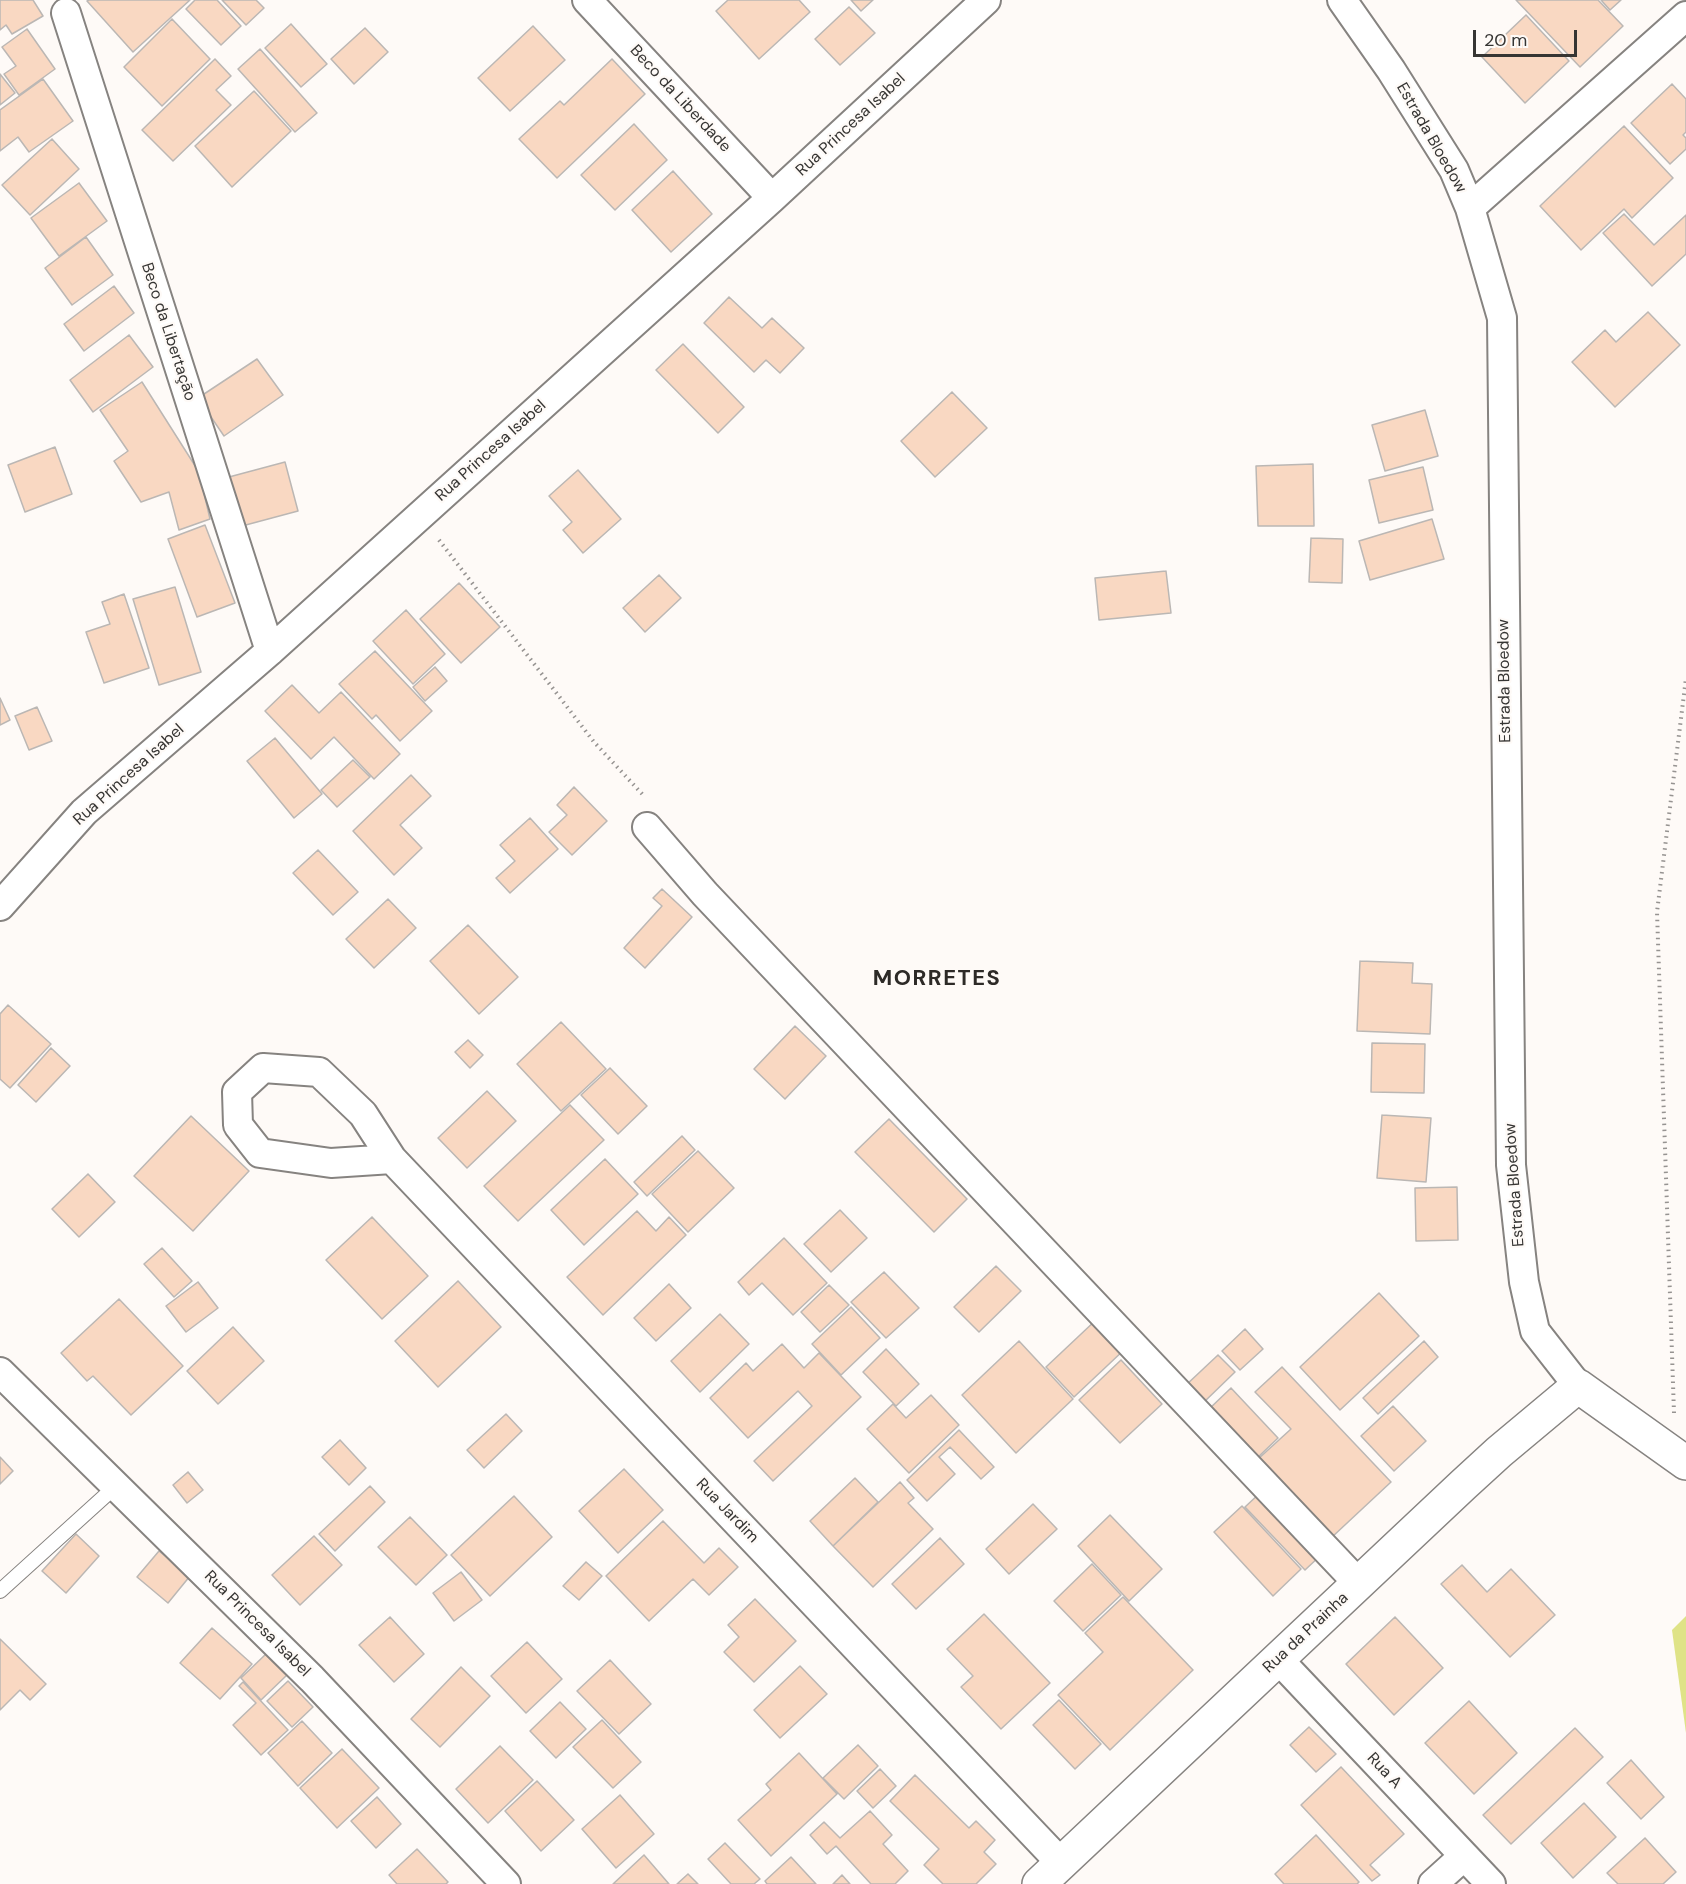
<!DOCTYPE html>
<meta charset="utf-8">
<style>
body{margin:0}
#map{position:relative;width:1686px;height:1884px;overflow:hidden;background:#fefaf7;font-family:"DM Sans",sans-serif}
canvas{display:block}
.scale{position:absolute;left:1473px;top:30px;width:104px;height:27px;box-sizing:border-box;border:3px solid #363533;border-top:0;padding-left:8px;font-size:18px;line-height:21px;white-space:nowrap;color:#363533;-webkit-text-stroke:4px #fefaf7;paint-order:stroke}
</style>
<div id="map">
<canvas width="1686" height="1884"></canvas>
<div class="scale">20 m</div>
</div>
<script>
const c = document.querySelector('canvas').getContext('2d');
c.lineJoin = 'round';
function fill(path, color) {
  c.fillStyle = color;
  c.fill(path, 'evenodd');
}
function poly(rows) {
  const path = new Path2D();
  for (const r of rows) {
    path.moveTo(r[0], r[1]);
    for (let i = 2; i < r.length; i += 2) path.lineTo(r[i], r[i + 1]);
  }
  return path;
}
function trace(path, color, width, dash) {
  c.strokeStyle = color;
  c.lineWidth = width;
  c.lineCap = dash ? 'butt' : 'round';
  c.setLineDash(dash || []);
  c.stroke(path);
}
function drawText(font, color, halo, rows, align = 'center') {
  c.font = font + ' "DM Sans",sans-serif';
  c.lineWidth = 4.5;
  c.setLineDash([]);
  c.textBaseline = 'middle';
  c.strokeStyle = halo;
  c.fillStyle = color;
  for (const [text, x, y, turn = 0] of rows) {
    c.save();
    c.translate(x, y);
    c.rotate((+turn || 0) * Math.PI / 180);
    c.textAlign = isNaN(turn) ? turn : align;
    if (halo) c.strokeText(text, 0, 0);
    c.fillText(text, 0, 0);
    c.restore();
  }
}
const green = poly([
 [1686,1616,1686,1733,1672,1630]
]);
const building = poly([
 [0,0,33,0,43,16,12,34,6,25,0,30,0,0],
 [89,0,190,0,133,52,87,1,89,0],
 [195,0,217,0,241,26,221,45,186,9,195,0],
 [222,0,256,0,264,8,246,25,222,0],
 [728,0,799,0,810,12,759,59,716,11,728,0],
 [851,0,873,0,861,11,851,0],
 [1516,0,1598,0,1623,26,1580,67,1516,0],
 [1601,0,1621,0,1610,10,1601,0],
 [849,7,875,33,840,65,815,39,849,7],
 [1526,15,1569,61,1525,103,1482,57,1526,15],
 [172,19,210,59,162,106,124,67,172,19],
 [291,24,327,64,301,87,265,48,291,24],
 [533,26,565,60,510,111,478,78,533,26],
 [365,28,388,52,354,84,331,59,365,28],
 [27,29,55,69,19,95,4,74,16,66,2,47,27,29],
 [260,49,317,113,295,132,238,69,260,49],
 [215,59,231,76,216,90,231,105,173,161,142,130,215,59],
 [612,59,645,94,557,178,519,139,560,101,564,105,612,59],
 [0,74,15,93,0,105,0,74],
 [43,79,73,121,29,152,18,137,0,151,0,110,43,79],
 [1672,84,1686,99,1686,132,1683,135,1686,138,1686,149,1670,164,1631,123,1672,84],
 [254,91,291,131,232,187,195,146,254,91],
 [634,124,667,160,615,210,581,175,634,124],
 [1624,126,1673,178,1632,218,1624,209,1581,250,1540,206,1624,126],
 [52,139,79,169,30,215,2,185,52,139],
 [673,171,712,214,671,252,632,210,673,171],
 [79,183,107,221,59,256,31,218,79,183],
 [1624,214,1654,245,1686,215,1686,254,1652,286,1603,233,1624,214],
 [86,237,113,275,72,305,45,268,86,237],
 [114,286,134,313,84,351,64,324,114,286],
 [729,297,762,328,772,318,804,348,780,373,766,360,754,372,704,323,729,297],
 [1648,312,1680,345,1615,407,1572,362,1605,330,1616,342,1648,312],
 [129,335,153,367,93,412,70,380,129,335],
 [683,344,744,407,718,433,656,370,683,344],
 [257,359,283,395,224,436,198,398,257,359],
 [142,382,199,472,210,519,179,530,169,492,141,502,114,461,128,451,100,410,142,382],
 [952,392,987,428,935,477,901,441,952,392],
 [1425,410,1438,456,1385,471,1372,425,1425,410],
 [55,447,72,494,25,512,8,465,55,447],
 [285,462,298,511,242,526,229,477,285,462],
 [1313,464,1314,526,1258,526,1256,466,1313,464],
 [1423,467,1433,510,1379,523,1369,480,1423,467],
 [578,470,621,519,583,553,563,530,572,522,549,496,578,470],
 [1432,519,1444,559,1370,580,1359,541,1432,519],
 [205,525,235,603,197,617,168,539,205,525],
 [1311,538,1343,539,1342,583,1309,582,1311,538],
 [1166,571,1171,613,1099,620,1095,578,1166,571],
 [659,575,681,598,645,632,623,608,659,575],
 [459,583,500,627,461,663,420,619,459,583],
 [175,587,201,672,159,685,133,599,175,587],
 [124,594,149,668,104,683,86,632,110,624,102,602,124,594],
 [406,610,445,654,413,684,373,641,406,610],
 [375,651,432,711,400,741,376,715,372,719,339,684,375,651],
 [435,667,447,681,425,701,413,687,435,667],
 [292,685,319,713,341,692,400,754,374,779,334,737,311,759,265,711,292,685],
 [0,698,10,720,0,725,0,698],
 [37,707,52,741,29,750,15,716,37,707],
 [275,738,322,794,294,818,247,761,275,738],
 [353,760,370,777,337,807,321,790,353,760],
 [411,775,431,796,400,825,422,848,394,875,353,831,411,775],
 [574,787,607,821,572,855,549,832,567,815,557,805,574,787],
 [530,818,558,849,510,893,496,878,515,861,500,845,530,818],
 [318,850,358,892,333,915,293,873,318,850],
 [662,889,692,917,645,968,624,948,662,906,653,898,662,889],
 [388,899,416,928,374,968,346,939,388,899],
 [468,925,518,977,479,1014,430,961,468,925],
 [1360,961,1413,963,1412,983,1432,984,1430,1034,1357,1031,1360,961],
 [8,1005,51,1044,10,1088,0,1079,0,1014,8,1005],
 [561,1022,606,1069,561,1111,517,1064,561,1022],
 [795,1026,826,1056,785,1099,754,1069,795,1026],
 [468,1040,483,1055,470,1068,455,1052,468,1040],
 [1372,1043,1425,1044,1424,1093,1371,1092,1372,1043],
 [51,1048,70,1066,36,1102,18,1085,51,1048],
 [610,1068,647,1106,618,1134,581,1095,610,1068],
 [487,1091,516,1121,467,1168,438,1138,487,1091],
 [570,1105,604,1140,518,1221,484,1186,570,1105],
 [1382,1115,1431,1118,1426,1182,1377,1178,1382,1115],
 [191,1116,249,1171,193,1231,134,1176,191,1116],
 [889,1119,967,1199,934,1232,855,1152,889,1119],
 [682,1136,695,1150,647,1196,634,1182,682,1136],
 [698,1151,734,1188,688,1232,652,1194,698,1151],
 [605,1159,638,1194,584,1245,551,1210,605,1159],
 [88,1174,115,1202,79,1237,52,1209,88,1174],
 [1457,1187,1458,1240,1416,1241,1415,1188,1457,1187],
 [840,1210,867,1238,831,1272,804,1244,840,1210],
 [637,1211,656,1231,669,1217,686,1235,603,1315,567,1277,637,1211],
 [372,1217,428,1276,382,1319,326,1260,372,1217],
 [784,1238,827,1283,793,1315,762,1283,749,1295,738,1282,784,1238],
 [162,1248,192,1281,174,1297,144,1264,162,1248],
 [996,1266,1021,1291,979,1332,954,1307,996,1266],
 [884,1272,919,1308,886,1338,851,1302,884,1272],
 [458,1281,501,1327,438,1387,395,1341,458,1281],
 [198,1282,218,1308,186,1332,166,1306,198,1282],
 [669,1284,691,1308,656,1341,634,1318,669,1284],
 [829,1285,849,1305,820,1332,801,1312,829,1285],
 [1379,1293,1419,1336,1340,1410,1300,1367,1379,1293],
 [119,1299,183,1366,131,1415,93,1376,87,1381,61,1353,119,1299],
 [851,1307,880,1338,841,1375,812,1344,851,1307],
 [720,1314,749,1344,700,1392,671,1361,720,1314],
 [1097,1319,1125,1349,1074,1397,1046,1367,1097,1319],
 [233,1327,264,1361,218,1404,187,1371,233,1327],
 [1245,1329,1263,1349,1240,1370,1222,1351,1245,1329],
 [1019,1341,1073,1399,1016,1453,962,1395,1019,1341],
 [1424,1341,1438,1357,1378,1414,1363,1398,1424,1341],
 [782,1344,804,1368,819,1353,861,1397,773,1481,754,1461,812,1406,798,1391,748,1438,710,1398,746,1363,753,1371,782,1344],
 [886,1349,919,1384,896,1406,863,1372,886,1349],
 [1218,1355,1235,1372,1202,1404,1185,1386,1218,1355],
 [1121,1360,1162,1404,1120,1443,1079,1400,1121,1360],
 [1282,1367,1391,1482,1331,1538,1257,1460,1291,1429,1255,1392,1282,1367],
 [1231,1388,1278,1438,1255,1460,1208,1410,1231,1388],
 [931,1395,959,1425,909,1473,867,1429,893,1404,906,1418,931,1395],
 [1393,1406,1426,1441,1394,1471,1361,1436,1393,1406],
 [506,1414,522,1431,484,1468,467,1450,506,1414],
 [959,1430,994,1467,981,1479,950,1447,939,1457,955,1474,927,1501,907,1480,959,1430],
 [340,1440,366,1468,349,1485,322,1457,340,1440],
 [0,1457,13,1471,0,1484,0,1457],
 [624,1469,663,1510,618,1553,579,1511,624,1469],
 [188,1472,203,1490,187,1503,173,1485,188,1472],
 [855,1478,878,1502,833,1546,810,1521,855,1478],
 [900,1482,914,1498,908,1503,933,1529,873,1587,833,1546,900,1482],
 [370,1486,385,1502,335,1551,319,1534,370,1486],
 [1261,1492,1321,1555,1305,1570,1245,1507,1261,1492],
 [514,1496,552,1537,490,1596,451,1555,514,1496],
 [1033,1504,1057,1529,1009,1574,986,1549,1033,1504],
 [1242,1506,1301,1569,1273,1596,1214,1532,1242,1506],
 [1110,1515,1162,1569,1129,1601,1078,1546,1110,1515],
 [410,1517,447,1555,416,1585,378,1547,410,1517],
 [663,1521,704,1563,719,1548,738,1567,709,1595,693,1579,649,1621,606,1576,663,1521],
 [76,1534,99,1556,66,1593,42,1571,76,1534],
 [314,1536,342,1565,300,1605,272,1575,314,1536],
 [940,1538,964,1564,916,1609,892,1584,940,1538],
 [159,1551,190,1576,168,1603,137,1577,159,1551],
 [586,1562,602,1576,579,1600,563,1586,586,1562],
 [1092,1564,1121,1595,1083,1631,1054,1601,1092,1564],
 [1462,1565,1487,1592,1511,1569,1555,1615,1510,1657,1441,1584,1462,1565],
 [461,1572,482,1600,454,1621,433,1593,461,1572],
 [1123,1597,1193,1670,1110,1750,1058,1695,1103,1652,1085,1633,1123,1597],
 [755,1599,796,1641,754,1682,724,1652,739,1637,728,1625,755,1599],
 [984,1614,1050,1683,1001,1729,961,1687,973,1676,947,1649,984,1614],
 [390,1617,424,1654,394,1682,359,1645,390,1617],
 [1395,1617,1443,1668,1394,1715,1346,1664,1395,1617],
 [212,1628,252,1664,220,1699,180,1663,212,1628],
 [0,1639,46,1684,30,1700,20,1690,0,1710,0,1639],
 [527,1642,562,1679,526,1713,491,1676,527,1642],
 [267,1653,287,1675,261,1700,241,1678,267,1653],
 [610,1660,651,1704,619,1734,577,1691,610,1660],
 [800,1666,827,1694,780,1738,754,1710,800,1666],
 [461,1667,490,1696,440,1747,411,1719,461,1667],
 [288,1681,313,1707,292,1727,267,1701,288,1681],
 [243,1682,288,1730,261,1755,233,1725,256,1703,239,1686,243,1682],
 [1059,1700,1101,1744,1075,1769,1033,1725,1059,1700],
 [1469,1701,1517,1753,1474,1794,1425,1743,1469,1701],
 [560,1702,586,1729,556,1758,530,1731,560,1702],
 [602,1720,641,1762,613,1788,573,1747,602,1720],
 [302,1721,332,1753,298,1786,268,1753,302,1721],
 [1309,1727,1336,1754,1316,1772,1290,1745,1309,1727],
 [1575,1728,1603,1757,1511,1844,1483,1815,1575,1728],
 [858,1745,878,1766,844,1799,823,1778,858,1745],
 [500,1746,533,1780,488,1823,456,1789,500,1746],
 [342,1749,379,1788,337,1828,300,1788,342,1749],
 [799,1753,837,1794,771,1856,738,1820,771,1790,766,1784,799,1753],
 [1631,1760,1664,1797,1641,1819,1607,1783,1631,1760],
 [1341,1767,1404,1834,1370,1865,1380,1875,1372,1881,1301,1805,1341,1767],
 [880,1769,896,1786,873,1808,857,1791,880,1769],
 [915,1775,969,1828,976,1821,995,1840,984,1852,996,1864,976,1884,943,1884,924,1865,939,1849,890,1801,915,1775],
 [537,1781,574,1820,541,1851,505,1811,537,1781],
 [620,1795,654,1834,616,1868,582,1829,620,1795],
 [377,1797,401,1824,376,1848,351,1821,377,1797],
 [1584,1803,1616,1837,1573,1878,1541,1843,1584,1803],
 [870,1811,892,1835,883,1844,908,1871,895,1884,871,1884,836,1846,827,1854,810,1835,824,1822,840,1838,870,1811],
 [1316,1835,1359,1882,1357,1884,1284,1884,1275,1874,1316,1835],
 [1645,1838,1676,1872,1663,1884,1618,1884,1607,1873,1645,1838],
 [725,1843,760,1879,754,1884,731,1884,708,1859,725,1843],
 [417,1849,448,1882,446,1884,397,1884,389,1875,417,1849],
 [644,1855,669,1884,613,1884,644,1855],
 [791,1857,816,1884,767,1884,765,1881,791,1857],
 [688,1874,698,1884,677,1884,688,1874],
 [842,1875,850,1884,833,1884,842,1875]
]);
const path = poly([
 [439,540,594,742,644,796],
 [1674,1413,1657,912,1686,678]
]);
const service = poly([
 [0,1591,116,1486]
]);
const minor = poly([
 [587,0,772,198],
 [1342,0,1391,70,1454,170,1470,208,1502,318,1511,1165,1524,1282,1535,1331,1578,1386],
 [66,13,270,651],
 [1470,208,1686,16],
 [647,827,705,894,1358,1583],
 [0,906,84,812,270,651,772,198,986,0],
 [392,1159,331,1163,260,1153,238,1125,237,1092,263,1068,319,1072,363,1114,392,1159,1061,1863],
 [0,1372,312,1679,506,1884],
 [1278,1659,1491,1884],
 [1433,1884,1464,1856]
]);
const tertiary = poly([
 [1039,1884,1463,1485,1499,1452,1578,1386,1686,1463]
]);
const streetNames = [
 ["Beco da Liberdade",680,99,47],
 ["Rua Princesa Isabel",851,125,-43],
 ["Estrada Bloedow",1431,138,60],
 ["Beco da Libertação",168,332,72],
 ["Rua Princesa Isabel",491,451,-42],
 ["Estrada Bloedow",1505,681,-91],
 ["Rua Princesa Isabel",129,775,-42],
 ["Estrada Bloedow",1515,1185,-94],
 ["Rua Jardim",727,1511,46],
 ["Rua Princesa Isabel",257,1624,45],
 ["Rua da Prainha",1306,1633,-43],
 ["Rua A",1384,1771,47]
];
const districtNames = [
 ["MORRETES",937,979]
];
fill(green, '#dfe387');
fill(building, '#f9d8c2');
trace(building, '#bbb7b4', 1.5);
trace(service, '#868380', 16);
trace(minor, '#868380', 32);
trace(tertiary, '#868380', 36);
trace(path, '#969391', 4, [1.5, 4.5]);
trace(service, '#fff', 14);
trace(minor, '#fff', 28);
trace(tertiary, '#fff', 33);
drawText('16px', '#363533', '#fefaf7', streetNames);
c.letterSpacing = '1.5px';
drawText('bold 22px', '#2d2a27', '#fefaf7', districtNames);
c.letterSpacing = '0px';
</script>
